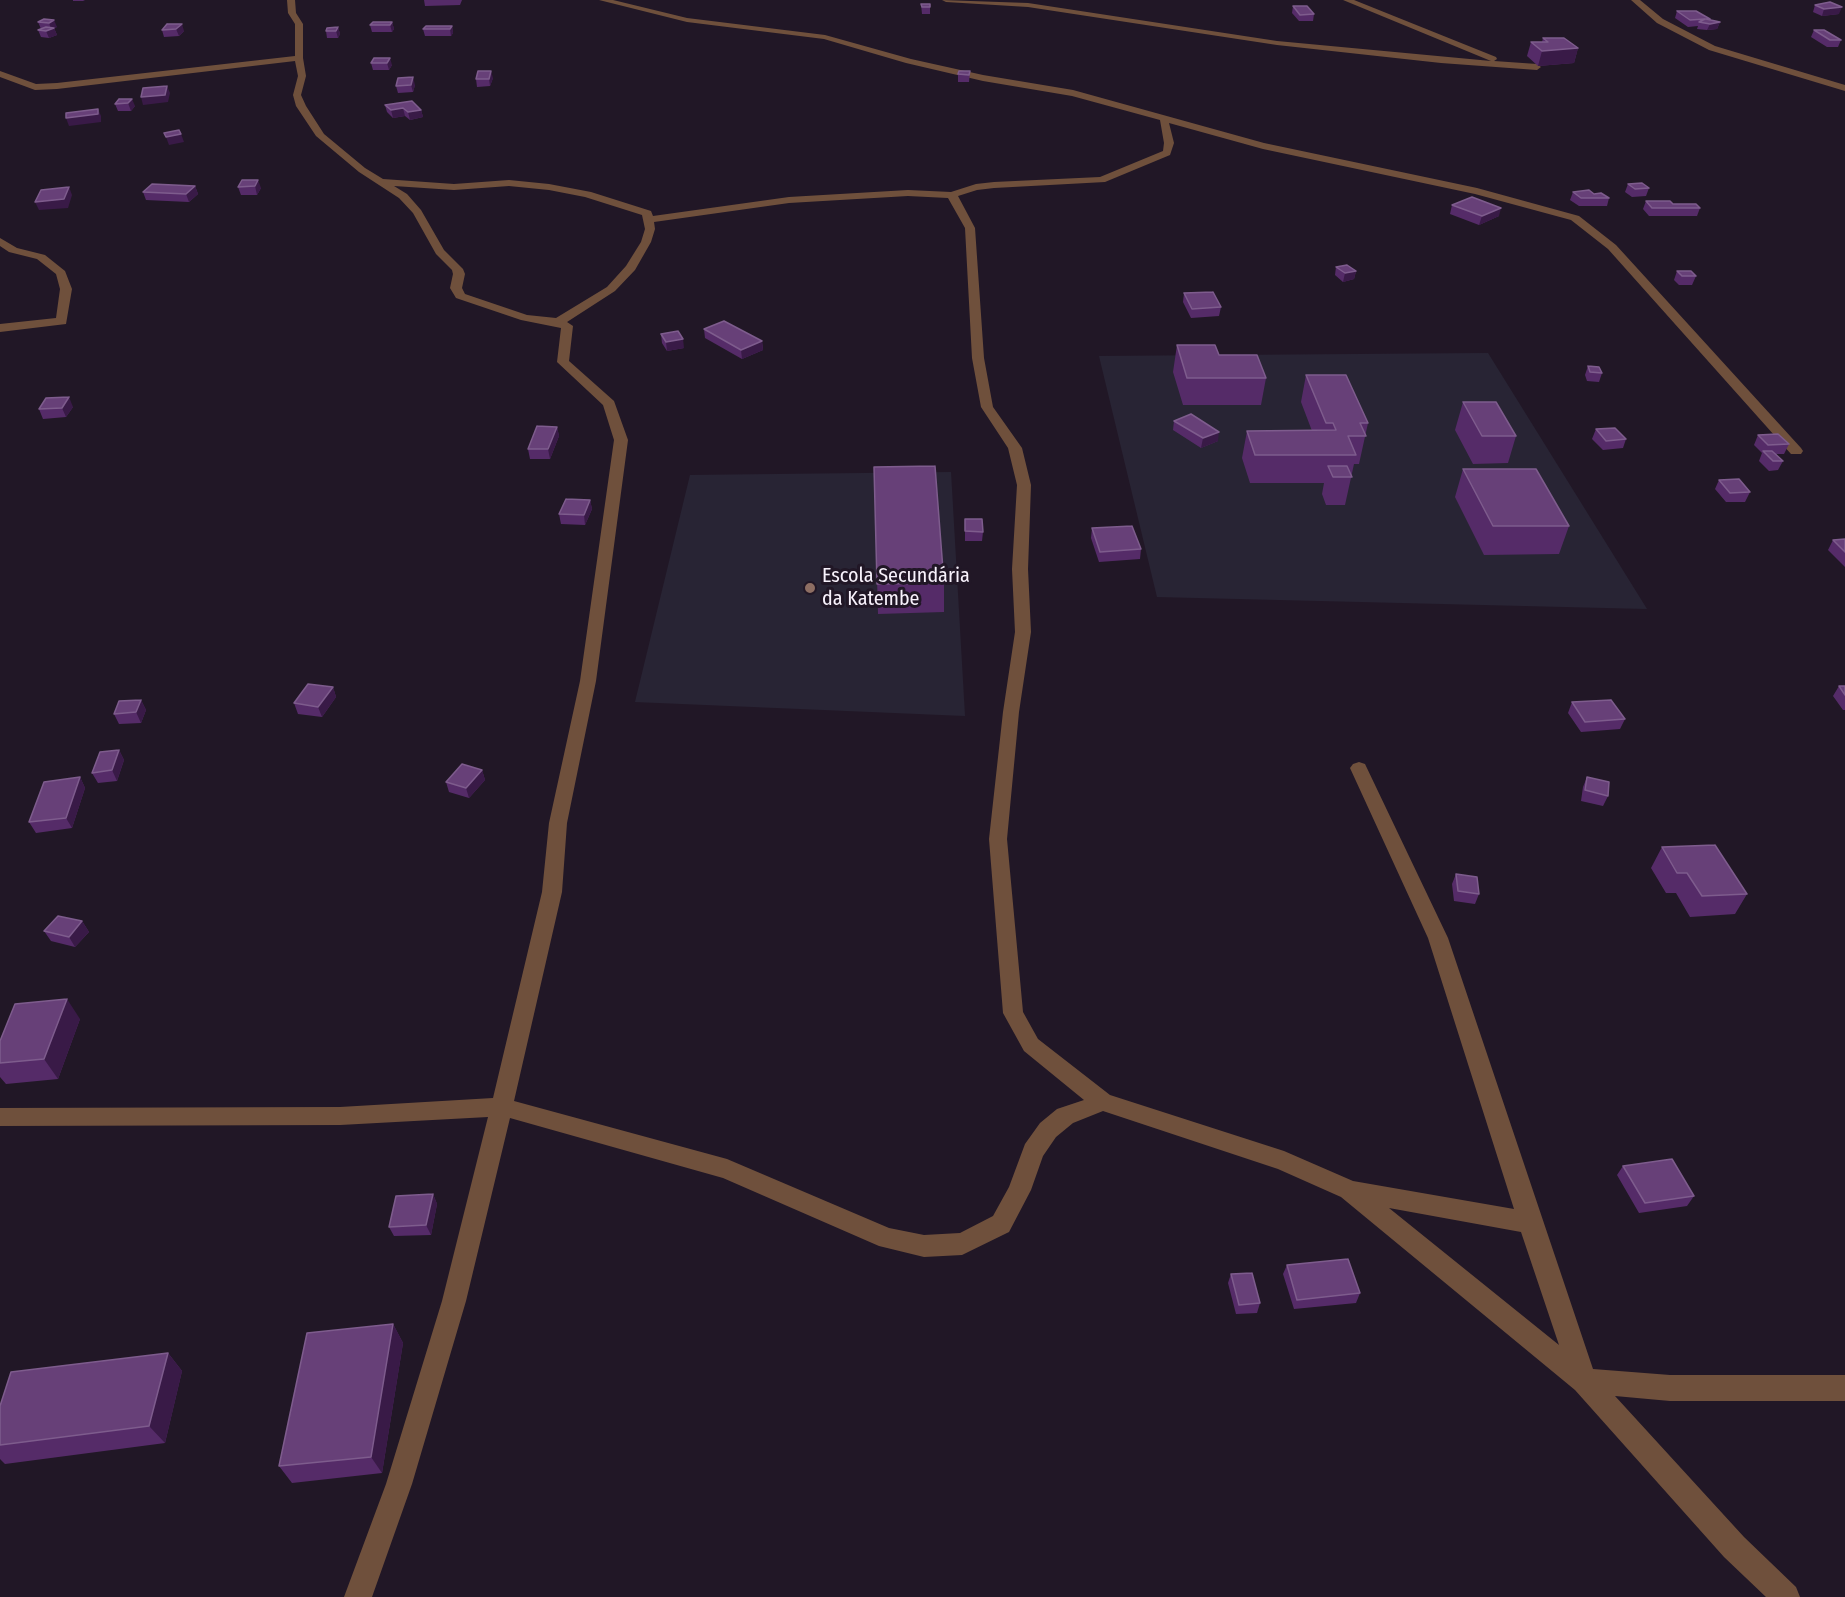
<!DOCTYPE html>
<meta charset="utf-8">
<style>
body{margin:0}
canvas{display:block;background:#211726}
</style>
<canvas width="1845" height="1597"></canvas>
<script>
const c = document.querySelector('canvas').getContext('2d');
c.lineJoin = 'round';
function fill(path, color) {
  c.fillStyle = color;
  c.fill(path, 'evenodd');
}
function poly(rows) {
  const path = new Path2D();
  for (const r of rows) {
    path.moveTo(r[0], r[1]);
    for (let i = 2; i < r.length; i += 2) path.lineTo(r[i], r[i + 1]);
  }
  return path;
}
function trace(path, color, width, dash) {
  c.strokeStyle = color;
  c.lineWidth = width;
  c.lineCap = dash ? 'butt' : 'round';
  c.setLineDash(dash || []);
  c.stroke(path);
}
function drawText(font, color, halo, rows, align = 'center') {
  c.font = font + ' "Fira Sans Condensed",sans-serif';
  c.lineWidth = 6;
  c.setLineDash([]);
  c.textBaseline = 'middle';
  c.strokeStyle = halo;
  c.fillStyle = color;
  for (const [text, x, y, turn = 0] of rows) {
    c.save();
    c.translate(x, y);
    c.rotate((+turn || 0) * Math.PI / 180);
    c.textAlign = isNaN(turn) ? turn : align;
    if (halo) c.strokeText(text, 0, 0);
    c.fillText(text, 0, 0);
    c.restore();
  }
}
const commercial = poly([
 [1488,353,1647,609,1157,597,1099,356],
 [951,472,965,716,635,702,690,475]
]);
const minor = poly([
 [287,0,295,0,296,13,303,24,303,58,306,76,301,95,306,106,324,134,365,168,383,179,454,184,509,180,549,184,591,192,651,211,653,216,789,197,908,190,951,192,976,184,994,182,1100,177,1163,151,1164,143,1160,120,1072,96,983,81,906,63,824,39,687,22,599,0,613,0,687,18,825,35,911,59,983,75,1073,90,1264,143,1477,188,1579,216,1616,245,1801,448,1803,451,1801,454,1791,454,1608,249,1571,220,1475,194,1263,149,1169,123,1174,143,1170,155,1105,182,994,188,977,190,958,196,975,228,984,358,993,407,1022,448,1031,485,1028,569,1031,632,1019,712,1007,839,1023,1012,1038,1039,1110,1095,1284,1151,1353,1181,1514,1209,1428,938,1350,768,1353,764,1359,762,1365,764,1448,938,1593,1369,1670,1375,1845,1375,1845,1401,1670,1401,1615,1396,1744,1537,1796,1587,1800,1597,1766,1597,1724,1557,1575,1390,1341,1197,1278,1169,1103,1111,1073,1123,1056,1137,1043,1156,1031,1190,1009,1232,962,1255,924,1257,879,1246,723,1178,510,1118,466,1301,412,1484,372,1597,344,1597,386,1484,442,1301,488,1117,340,1125,0,1126,0,1108,340,1107,493,1098,542,892,549,823,580,681,614,440,603,405,557,362,561,328,521,320,456,298,450,288,453,274,452,270,436,254,413,213,399,198,359,172,316,136,296,106,293,95,298,76,295,61,57,89,35,90,0,77,0,71,36,84,57,83,295,56,295,24,288,13,287,0],
 [394,186,454,190,509,186,549,190,585,197,642,215,645,229,641,242,626,266,607,287,556,318,527,315,465,294,462,288,465,274,463,269,444,250,421,210,407,194,394,186],
 [908,196,948,198,965,228,972,358,981,407,1008,448,1017,485,1012,569,1015,632,1003,712,989,839,1003,1013,1024,1051,1084,1100,1057,1109,1040,1123,1025,1144,1009,1187,993,1216,960,1233,924,1235,889,1228,727,1159,514,1101,562,892,567,823,596,681,628,440,614,401,569,361,573,326,567,322,615,291,635,270,651,242,655,229,654,222,789,203,908,196],
 [1389,1208,1521,1232,1559,1345,1389,1208],
 [942,0,1028,3,1277,41,1491,61,1343,0,1354,0,1496,57,1497,59,1494,61,1537,64,1541,67,1537,70,1441,63,1277,45,1028,7,946,2,942,0],
 [1631,0,1640,0,1663,19,1715,46,1845,85,1845,91,1709,50,1657,23,1631,0],
 [0,238,17,248,45,255,65,271,72,289,66,324,0,332,0,324,56,318,60,289,56,274,37,259,9,252,0,246,0,238]
]);
const wall = poly([
 [73,0,85,0,83,1,73,1],
 [424,0,462,0,460,5,425,6],
 [921,4,930,7,930,14,922,14],
 [1815,5,1839,14,1822,16,1813,12],
 [1293,6,1314,14,1313,21,1299,21,1292,13],
 [1677,11,1710,19,1710,20,1720,22,1717,29,1707,30,1697,29,1698,26,1688,27,1675,18],
 [44,19,57,27,54,28,57,35,49,38,41,37,38,30,41,29,38,22],
 [392,22,394,29,392,32,372,32,370,25],
 [167,24,184,31,179,36,164,37,162,30],
 [452,26,453,33,451,36,425,36,423,29],
 [338,27,340,34,338,38,327,38,326,31],
 [1814,30,1841,40,1838,47,1827,47,1811,37],
 [1543,38,1578,48,1574,63,1538,66,1527,56,1531,42,1542,42],
 [374,58,392,65,389,70,373,70,371,63],
 [970,71,969,82,958,82,958,74],
 [493,78,490,86,477,87,476,79],
 [415,85,413,92,398,93,396,86],
 [119,99,135,106,131,111,118,111,115,104],
 [385,105,421,110,423,117,410,120,405,116,393,118,387,112],
 [242,180,261,188,257,195,241,195,238,187],
 [1628,184,1649,188,1646,196,1632,197,1625,192],
 [195,186,198,194,189,202,146,200,143,192],
 [1573,192,1594,194,1609,198,1607,206,1579,206,1570,200],
 [1646,201,1673,204,1700,208,1697,216,1649,216,1643,209],
 [1452,205,1499,216,1479,225,1450,214],
 [1336,267,1356,271,1354,279,1343,282,1335,275],
 [1677,271,1696,276,1692,285,1679,285,1674,280],
 [1184,293,1221,307,1219,316,1191,318,1183,302],
 [704,329,762,341,763,350,742,359,705,338],
 [661,334,684,348,667,351,662,343],
 [1177,345,1219,355,1266,378,1261,405,1183,405,1173,372],
 [1588,366,1602,373,1599,382,1587,381,1585,375],
 [1306,375,1368,423,1359,464,1354,464,1345,505,1326,505,1322,494,1324,483,1250,483,1242,458,1247,431,1312,431,1301,402],
 [1463,402,1516,436,1508,463,1473,464,1455,430],
 [73,407,66,417,43,419,39,409],
 [1174,421,1218,441,1201,448,1173,430],
 [557,427,559,436,550,459,530,459,528,449],
 [1596,429,1626,439,1623,448,1603,450,1592,439],
 [1758,435,1789,444,1784,454,1776,454,1783,461,1778,470,1769,471,1759,461,1762,453,1754,445],
 [874,467,944,583,944,612,878,614],
 [1463,469,1569,526,1559,554,1484,555,1455,497],
 [1719,480,1750,492,1745,502,1726,502,1715,489],
 [590,500,592,509,585,525,561,524,559,514],
 [965,519,983,532,982,541,965,541],
 [1092,528,1141,549,1140,559,1099,562,1091,538],
 [1845,539,1845,567,1828,550,1833,540],
 [1839,686,1845,686,1845,710,1843,710,1833,696],
 [333,687,336,697,322,717,298,714,294,703],
 [141,700,146,710,141,723,119,724,114,714],
 [1572,702,1625,719,1620,729,1581,732,1568,713],
 [119,750,124,760,117,781,98,783,92,773],
 [482,770,485,780,469,798,449,792,446,782],
 [80,777,85,788,72,828,36,833,29,822],
 [1587,777,1608,796,1603,806,1581,801,1583,787],
 [1662,847,1747,894,1735,914,1690,917,1676,893,1666,893,1651,868],
 [1456,874,1479,894,1475,904,1454,901,1452,884],
 [82,921,89,932,75,947,51,941,44,931],
 [80,1019,58,1079,6,1084,0,1077,0,1041],
 [1623,1166,1694,1196,1687,1206,1639,1213,1617,1175],
 [433,1194,437,1204,431,1235,394,1236,389,1227],
 [1287,1265,1360,1293,1356,1303,1294,1309,1283,1274],
 [1231,1274,1260,1303,1257,1313,1236,1314,1228,1283],
 [393,1324,403,1343,382,1473,292,1483,279,1466],
 [168,1353,182,1371,165,1443,5,1464,0,1459,0,1406]
]);
const shadedWall = poly([
 [1842,7,1839,14,1822,16,1824,9],
 [54,20,57,27,54,28,57,35,49,38,46,31,51,29,49,23],
 [392,22,394,29,392,32,390,25],
 [1720,22,1717,29,1707,30,1710,24],
 [182,24,184,31,179,36,176,29],
 [452,26,453,33,451,36,450,29],
 [338,27,340,34,338,38,336,31],
 [1578,48,1574,63,1538,66,1542,51],
 [390,58,392,65,389,70,387,63],
 [491,71,493,78,490,86,489,79],
 [413,77,415,85,413,92,411,85],
 [167,86,170,93,168,102,143,105,141,97],
 [132,99,135,106,131,111,128,103],
 [403,108,405,116,393,118,391,110],
 [98,109,101,116,101,122,69,126,66,118],
 [421,110,423,117,410,120,408,112],
 [181,134,184,142,169,145,166,137],
 [258,180,261,188,257,195,255,186],
 [195,186,198,194,189,202,186,194],
 [69,187,72,195,68,208,39,210,35,202],
 [1501,208,1499,216,1479,225,1482,216],
 [1356,271,1354,279,1343,282,1345,273],
 [683,339,684,348,667,351,666,342],
 [762,341,763,350,742,359,741,350],
 [69,397,73,407,66,417,62,408],
 [557,427,559,436,550,459,548,449],
 [1219,432,1218,441,1201,448,1203,438],
 [590,500,592,509,585,525,584,515],
 [333,687,336,697,322,717,318,707],
 [141,700,146,710,141,723,136,712],
 [119,750,124,760,117,781,112,770],
 [482,770,485,780,469,798,466,788],
 [80,777,85,788,72,828,66,818],
 [82,921,89,932,75,947,69,937],
 [67,999,80,1019,58,1079,44,1059],
 [433,1194,437,1204,431,1235,426,1225],
 [393,1324,403,1343,382,1473,371,1457],
 [168,1353,182,1371,165,1443,149,1426]
]);
const building = poly([
 [1830,2,1842,7,1824,9,1815,5,1830,2],
 [921,4,930,4,930,7,922,7,921,4],
 [1293,6,1307,6,1314,14,1300,15,1293,6],
 [1677,11,1696,11,1710,19,1706,19,1720,22,1710,24,1699,22,1705,19,1690,20,1677,11],
 [44,19,54,20,49,23,38,22,44,19],
 [373,22,392,22,390,25,370,25,373,22],
 [167,24,182,24,176,29,162,30,167,24],
 [426,26,452,26,450,29,423,29,426,26],
 [46,27,54,28,46,31,38,30,46,27],
 [338,27,336,31,326,31,327,28,338,27],
 [1814,30,1824,30,1841,40,1830,40,1814,30],
 [1543,38,1564,38,1578,48,1542,51,1531,42,1548,42,1543,38],
 [374,58,390,58,387,63,371,63,374,58],
 [478,71,491,71,489,79,476,79,478,71],
 [959,71,970,71,969,75,958,74,959,71],
 [413,77,411,85,396,86,398,78,413,77],
 [167,86,165,95,141,97,143,88,167,86],
 [119,99,132,99,128,103,115,104,119,99],
 [412,101,421,110,408,112,403,108,391,110,385,105,412,101],
 [98,109,98,114,66,118,66,113,98,109],
 [179,130,181,134,166,137,164,133,179,130],
 [242,180,258,180,255,186,238,187,242,180],
 [1642,183,1649,188,1635,189,1628,184,1642,183],
 [152,184,195,186,186,194,143,192,152,184],
 [69,187,64,199,35,202,41,190,69,187],
 [1589,190,1594,194,1601,193,1609,198,1581,198,1573,192,1589,190],
 [1472,197,1501,208,1482,216,1452,205,1472,197],
 [1646,201,1670,201,1673,204,1696,204,1700,208,1652,208,1646,201],
 [1347,265,1356,271,1345,273,1336,267,1347,265],
 [1677,271,1691,271,1696,276,1682,276,1677,271],
 [1213,292,1221,307,1192,309,1184,293,1213,292],
 [724,321,762,341,741,350,704,329,724,321],
 [678,331,683,339,666,342,661,334,678,331],
 [1177,345,1215,345,1219,355,1257,355,1266,378,1187,378,1177,345],
 [1588,366,1599,367,1602,373,1590,372,1588,366],
 [1306,375,1346,375,1368,423,1360,423,1366,436,1348,436,1356,455,1255,455,1247,431,1336,430,1333,423,1326,423,1306,375],
 [69,397,62,408,39,409,46,398,69,397],
 [1463,402,1496,402,1516,436,1482,436,1463,402],
 [1191,414,1219,432,1203,438,1174,421,1191,414],
 [537,426,557,427,548,449,528,449,537,426],
 [1615,428,1626,439,1606,441,1596,429,1615,428],
 [1778,434,1789,444,1768,445,1758,435,1778,434],
 [1763,451,1772,451,1783,461,1773,461,1763,451],
 [935,466,944,583,877,584,874,467,935,466],
 [1328,466,1347,466,1352,477,1333,477,1328,466],
 [1463,469,1536,469,1569,526,1493,526,1463,469],
 [1739,479,1750,492,1730,493,1719,480,1739,479],
 [566,499,590,500,584,515,559,514,566,499],
 [965,519,982,519,983,532,965,531,965,519],
 [1132,526,1141,549,1100,552,1092,528,1132,526],
 [1845,539,1845,552,1833,540,1845,539],
 [308,684,333,687,318,707,294,703,308,684],
 [1839,686,1845,686,1845,695,1839,686],
 [141,700,136,712,114,714,119,701,141,700],
 [1611,700,1625,719,1585,722,1572,702,1611,700],
 [119,750,112,770,92,773,100,752,119,750],
 [462,764,482,770,466,788,446,782,462,764],
 [80,777,66,818,29,822,44,782,80,777],
 [1587,777,1609,782,1608,796,1585,790,1587,777],
 [1715,845,1747,894,1702,896,1687,873,1677,873,1662,847,1715,845],
 [1456,874,1477,877,1479,894,1458,891,1456,874],
 [58,916,82,921,69,937,44,931,58,916],
 [67,999,44,1059,0,1063,0,1041,15,1004,67,999],
 [1672,1159,1694,1196,1645,1203,1623,1166,1672,1159],
 [433,1194,426,1225,389,1227,396,1196,433,1194],
 [1348,1259,1360,1293,1297,1300,1287,1265,1348,1259],
 [1252,1273,1260,1303,1239,1305,1231,1274,1252,1273],
 [393,1324,371,1457,279,1466,307,1333,393,1324],
 [168,1353,149,1426,0,1445,0,1406,11,1372,168,1353]
]);
const markers = [
 [810,588,6,"#8d6e63"]
];
const poiNames = [
 ["Escola Secundária",822,576],
 ["da Katembe",822,599]
];
fill(commercial, '#282434');
fill(minor, '#6f503c');
fill(wall, '#552b68');
fill(shadedWall, '#391a47');
fill(building, '#674078');
trace(building, '#7e5c8d', 1.5);
for (const [x, y, r, color] of markers) {
  const dot = new Path2D();
  dot.arc(x, y, r, 0, 2 * Math.PI);
  c.fillStyle = color;
  c.fill(dot);
  trace(dot, '#211726', 2);
}
drawText('20px', '#f8f2fc', '#211726', poiNames, 'left');
</script>
